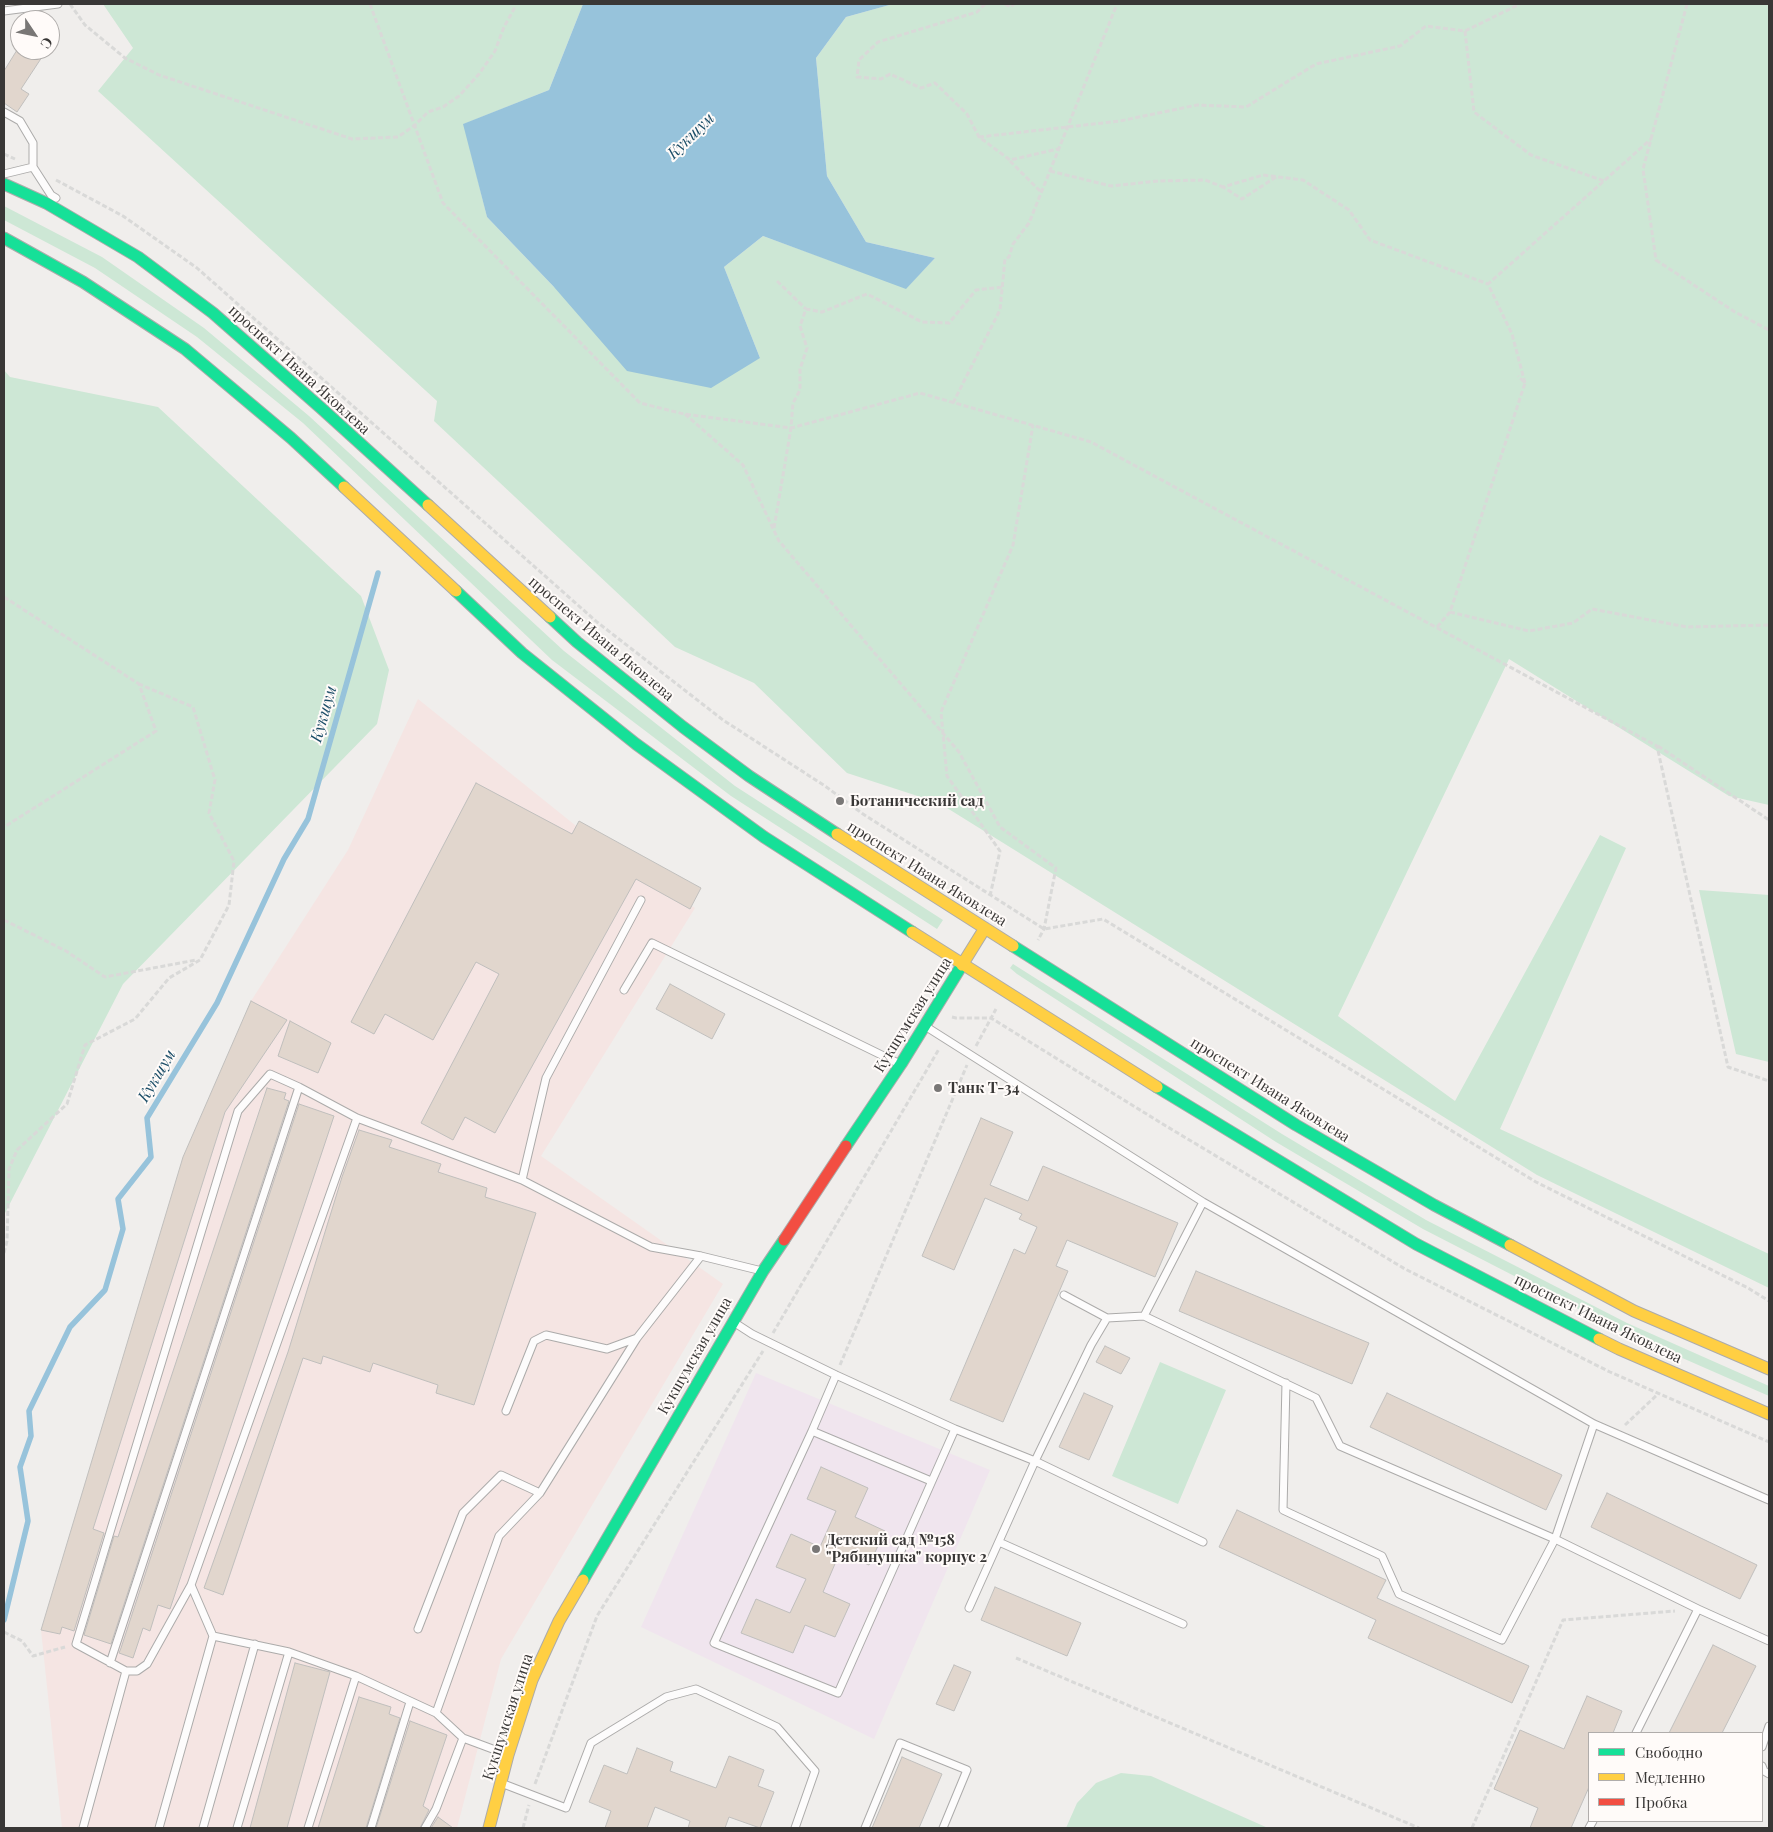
<!DOCTYPE html>
<meta charset="utf-8">
<style>
body{margin:0}
#map{position:relative;width:1773px;height:1832px;overflow:hidden;background:#f0eeec;font-family:"Playfair Display",serif}
canvas{display:block}
.frame{position:absolute;inset:0;border:5px solid #393736;pointer-events:none}
.legend{position:absolute;left:1588px;top:1732px;width:175px;height:90px;box-sizing:border-box;background:#fffbf9;border:1px solid #b0adab;margin:0;padding:6px 9px;list-style:none;font-size:15px;color:#393736}
.legend li{display:flex;align-items:center;gap:10px;height:25px}
.legend b{width:25px;border:1px solid #b0adab}
.north{position:absolute;left:10px;top:10px;width:50px;height:50px;box-sizing:border-box;background:#fffbf9;border:1px solid #b0adab;border-radius:50%;rotate:124deg;font-size:14px;font-weight:700;line-height:20px;text-align:center;color:#393736}
.north::after{content:'';display:block;margin:auto;width:18px;height:22px;background:#797776;clip-path:polygon(50% 0,100% 100%,50% 72%,0 100%)}
</style>
<div id="map">
<canvas width="1773" height="1832"></canvas>
<div class="frame"></div>
<ul class="legend">
<li><b style="height:6px;background:#16e098"></b>Свободно</li>
<li><b style="height:6px;background:#ffcf43"></b>Медленно</li>
<li><b style="height:6px;background:#f24e42"></b>Пробка</li>
</ul>
<div class="north">С</div>
</div>
<script>
const c = document.querySelector('canvas').getContext('2d');
c.lineJoin = 'round';
function fill(path, color) {
  c.fillStyle = color;
  c.fill(path, 'evenodd');
}
function poly(rows) {
  const path = new Path2D();
  for (const r of rows) {
    path.moveTo(r[0], r[1]);
    for (let i = 2; i < r.length; i += 2) path.lineTo(r[i], r[i + 1]);
  }
  return path;
}
function trace(path, color, width, dash) {
  c.strokeStyle = color;
  c.lineWidth = width;
  c.lineCap = dash ? 'butt' : 'round';
  c.setLineDash(dash || []);
  c.stroke(path);
}
function drawText(font, color, halo, rows, align = 'center') {
  c.font = font + ' "Playfair Display",serif';
  c.lineWidth = 4;
  c.setLineDash([]);
  c.textBaseline = 'middle';
  c.strokeStyle = halo;
  c.fillStyle = color;
  for (const [text, x, y, turn = 0] of rows) {
    c.save();
    c.translate(x, y);
    c.rotate((+turn || 0) * Math.PI / 180);
    c.textAlign = isNaN(turn) ? turn : align;
    if (halo) c.strokeText(text, 0, 0);
    c.fillText(text, 0, 0);
    c.restore();
  }
}
const industrial = poly([
 [418,699,621,862,695,908,541,1156,723,1284,501,1659,457,1828,62,1828,41,1630,183,1157,251,1001,348,850]
]);
const education = poly([
 [756,1373,990,1470,874,1739,641,1627]
]);
const green = poly([
 [103,4,583,4,549,90,464,124,487,217,554,287,760,358,724,267,763,236,906,288,935,258,866,242,827,176,816,58,846,17,893,4,1769,4,1769,805,1729,796,1509,659,1338,1016,1455,1101,1600,835,1626,848,1500,1129,1769,1254,1769,1288,1537,1175,939,803,847,773,754,683,675,647,434,421,437,401,98,91,133,48],
 [4,206,102,257,204,328,309,416,564,651,735,786,943,920,937,929,731,796,552,660,303,423,197,337,95,268,4,220],
 [4,370,10,377,158,407,361,596,389,670,377,724,123,984,4,1215],
 [1699,890,1769,895,1769,1062,1736,1054],
 [1013,964,1282,1134,1426,1220,1627,1323,1769,1386,1769,1396,1623,1332,1423,1229,1276,1142,1017,974,1010,968],
 [1160,1362,1226,1390,1178,1504,1112,1476],
 [1121,1773,1151,1776,1268,1828,1066,1828,1077,1803,1096,1783]
]);
const water = poly([
 [583,4,893,4,846,17,816,58,827,176,866,242,935,258,906,289,763,236,724,267,760,358,711,388,627,371,554,287,487,217,463,124,549,90]
]);
const stream = poly([
 [4,1620,28,1521,20,1467,31,1436,29,1411,70,1327,105,1290,123,1229,118,1199,151,1157,147,1118,217,1003,284,859,308,819,378,573]
]);
const building = poly([
 [17,50,30,50,42,57,21,89,29,94,17,112,4,103,4,71,17,50],
 [476,783,572,834,579,821,701,888,690,909,636,879,495,1133,465,1117,453,1140,421,1123,499,974,476,962,433,1040,385,1014,374,1034,351,1022,476,783],
 [670,984,725,1014,712,1039,656,1009,670,984],
 [251,1001,287,1020,225,1112,93,1529,104,1533,74,1631,62,1627,60,1634,41,1630,183,1157,251,1001],
 [290,1021,331,1043,318,1073,278,1056,290,1021],
 [267,1088,286,1093,284,1099,289,1101,111,1644,84,1635,114,1536,118,1537,267,1088],
 [299,1104,334,1116,170,1609,158,1605,150,1631,143,1628,133,1658,119,1653,121,1648,299,1104],
 [981,1118,1013,1132,990,1185,1028,1201,1043,1166,1178,1223,1155,1277,1067,1240,1056,1266,1068,1271,1003,1422,950,1400,1014,1249,1025,1254,1037,1227,1019,1219,1022,1214,985,1198,954,1270,922,1256,981,1118],
 [359,1130,392,1140,389,1147,441,1164,438,1172,487,1188,485,1197,536,1213,474,1405,436,1393,438,1385,373,1363,370,1372,323,1356,321,1364,303,1358,223,1595,204,1588,288,1352,342,1177,359,1130],
 [1196,1271,1369,1343,1352,1384,1179,1311,1196,1271],
 [1105,1346,1130,1358,1121,1374,1096,1362,1105,1346],
 [1084,1393,1113,1406,1089,1460,1059,1447,1084,1393],
 [1387,1393,1562,1475,1546,1510,1370,1427,1387,1393],
 [821,1467,868,1488,855,1517,885,1531,869,1565,840,1552,823,1592,850,1604,835,1637,805,1625,793,1653,741,1633,756,1599,790,1613,806,1579,776,1567,791,1534,820,1547,836,1511,807,1499,821,1467],
 [1607,1493,1757,1565,1740,1599,1591,1527,1607,1493],
 [1237,1510,1386,1580,1377,1598,1529,1666,1512,1703,1368,1638,1376,1620,1219,1547,1237,1510],
 [995,1587,1081,1623,1067,1656,981,1620,995,1587],
 [1713,1645,1756,1666,1722,1733,1669,1733,1713,1645],
 [295,1663,330,1672,287,1828,250,1828,295,1663],
 [954,1665,971,1672,954,1711,936,1704,954,1665],
 [1587,1696,1622,1711,1613,1733,1589,1733,1589,1787,1571,1828,1530,1828,1538,1808,1494,1789,1520,1730,1564,1749,1587,1696],
 [359,1697,391,1707,389,1714,400,1718,366,1828,318,1828,359,1697],
 [410,1721,447,1735,423,1806,429,1810,420,1828,376,1828,410,1721],
 [637,1748,673,1762,670,1771,716,1788,729,1756,764,1770,758,1786,774,1792,760,1828,729,1817,725,1828,688,1828,690,1821,655,1807,647,1828,605,1828,611,1811,589,1802,604,1765,627,1774,637,1748],
 [902,1757,942,1774,919,1828,872,1828,902,1757],
 [438,1817,453,1828,431,1828,438,1817]
]);
const path = poly([
 [70,4,85,25,125,58,159,75,352,139,398,137,415,125,428,112,443,107,459,96,479,74,495,51,504,27,514,9,515,4],
 [370,4,443,203,640,403,684,414,791,428,920,393,1091,442,1657,746,1728,1067,1769,1081],
 [985,4,977,12,878,42,859,60,857,77,881,79,890,74,921,88,935,83,967,114,979,137,1010,160,1058,149],
 [1005,4,1010,7,1014,4],
 [1687,4,1643,169,1656,260,1735,312,1769,330],
 [1465,31,1474,112,1531,155,1604,181],
 [979,137,1120,121,1197,105,1246,107,1316,64,1400,46,1426,26,1465,31,1520,4],
 [4,154,15,159],
 [1010,161,1041,192],
 [1050,171,1111,186,1158,181,1205,180,1223,187],
 [1276,177,1242,199,1223,187,1263,175,1303,180,1349,210,1370,240,1488,284],
 [56,180,123,216,197,268,597,622,723,720,825,786,863,814,1044,929,1103,919,1536,1182,1748,1288,1769,1301],
 [777,281,806,309],
 [1525,383,1512,334,1488,284,1651,139],
 [953,403,1000,310,1005,259,1009,257,1013,244,1029,223,1117,4],
 [685,414,743,465,779,541,959,752,1000,827,1056,868,1044,929,1038,940],
 [774,528,791,428,793,403,800,390,800,369,807,348,800,326,806,309,822,312,867,294,922,322,949,323,976,290,1003,287],
 [4,597,139,684,156,731,4,827],
 [1450,612,1529,631,1573,623,1592,609,1687,627,1769,625],
 [1437,627,1450,612,1525,383,1518,376],
 [1658,746,1769,820],
 [990,896,1000,851,947,776,941,712,1013,545,1033,425],
 [4,920,66,951,105,977,196,960],
 [952,1017,956,1018,991,1018,1166,1126,1405,1269,1610,1372,1769,1442],
 [976,1046,996,1009],
 [4,1253,7,1241,9,1169,17,1150,67,1104,85,1045,135,1019,169,978,200,960,229,905,234,861,209,813,215,780,193,707,139,684],
 [773,1333,939,1049],
 [840,1365,967,1065],
 [1625,1425,1659,1393],
 [4,1632,22,1641,33,1656,65,1647],
 [1016,1658,1419,1828],
 [535,1784,597,1616,763,1351],
 [523,1828,529,1805],
 [1472,1828,1563,1620,1675,1611]
]);
const lane = poly([
 [4,11,58,4],
 [4,112,20,121,33,143,33,167,51,195,56,198],
 [4,174,33,167],
 [624,990,652,943,900,1064],
 [925,1026,1203,1202,1594,1424,1769,1500],
 [522,1180,546,1078,641,900],
 [1203,1202,1144,1316,1316,1398,1340,1446,1555,1539,1698,1609,1769,1641],
 [1064,1295,1107,1318],
 [735,1323,752,1334,836,1375,955,1429,1035,1461,1203,1542],
 [836,1375,812,1431,931,1481],
 [1286,1383,1283,1510,1382,1556,1399,1594,1502,1640,1555,1539,1594,1424],
 [506,1411,534,1341,546,1335,607,1349,637,1338],
 [812,1431,714,1643,838,1693,955,1429],
 [999,1542,1183,1624],
 [191,1585,357,1118],
 [969,1608,1035,1461,1091,1345,1107,1318,1144,1316],
 [418,1629,463,1513,501,1475,540,1493],
 [110,1663,299,1087],
 [436,1713,499,1536,540,1493,637,1338,701,1256],
 [1769,1726,1766,1735,1769,1736],
 [1636,1733,1698,1609],
 [1762,1747,1766,1735],
 [506,1754,463,1738,436,1713,356,1676,289,1652,213,1636,191,1585,147,1664,137,1671,126,1671,76,1644,238,1111,270,1074,299,1087,357,1118,522,1180,651,1247,701,1256,762,1271],
 [1762,1766,1764,1771,1769,1774],
 [501,1783,566,1808,591,1743,666,1697,696,1689,777,1727,815,1771,795,1828],
 [83,1828,126,1671],
 [159,1828,213,1636],
 [203,1828,255,1644],
 [237,1828,289,1652],
 [308,1828,356,1676],
 [371,1828,410,1702],
 [425,1828,436,1809,463,1738],
 [865,1828,900,1743,967,1770,943,1828],
 [1589,1828,1593,1821]
]);
const fast = poly([
 [4,184,46,203,138,257,213,313,321,408,428,505],
 [4,238,83,282,185,349,291,438,344,487],
 [456,591,522,653,636,744,764,837,912,932],
 [550,617,577,642,683,727,749,776,837,834],
 [1013,946,1296,1125,1434,1205,1510,1245],
 [1157,1087,1416,1244,1599,1339],
 [846,1146,901,1064,962,965],
 [583,1580,763,1271,784,1240]
]);
const slow = poly([
 [344,487,456,591],
 [428,505,550,617],
 [837,834,1013,946],
 [912,932,1157,1087],
 [962,965,985,928],
 [1510,1245,1634,1311,1769,1369],
 [1599,1339,1619,1349,1769,1414],
 [489,1828,508,1755,532,1680,559,1621,583,1580]
]);
const jam = poly([
 [784,1240,846,1146]
]);
const markers = [
 [840,801,5,"#797776"],
 [938,1088,5,"#797776"],
 [816,1549,5,"#797776"]
];
const streetNames = [
 ["проспект Ивана Яковлева",299,370,42],
 ["проспект Ивана Яковлева",601,639,40],
 ["проспект Ивана Яковлева",927,874,32],
 ["Кукшумская улица",913,1015,-58],
 ["проспект Ивана Яковлева",1270,1090,32],
 ["проспект Ивана Яковлева",1598,1319,26],
 ["Кукшумская улица",695,1356,-60],
 ["Кукшумская улица",508,1717,-72]
];
const poiNames = [
 ["Ботанический сад",850,801],
 ["Танк Т-34",948,1088],
 ["Детский сад №158",826,1540],
 ["\"Рябинушка\" корпус 2",826,1557]
];
const waterNames = [
 ["Кукшум",691,136,-44],
 ["Кукшум",324,714,-74],
 ["Кукшум",157,1076,-59]
];
fill(industrial, '#f5e5e3');
fill(education, '#f0e5ee');
fill(green, '#cde7d5');
fill(water, '#97c3db');
trace(stream, '#97c3db', 5.5);
fill(building, '#e1d6cd');
trace(building, '#c0bfbd', 1);
trace(lane, '#acabaa', 9);
trace(fast, '#acabaa', 13);
trace(slow, '#acabaa', 13);
trace(jam, '#acabaa', 13);
trace(path, '#d9d9d8', 3, [5, 2.5]);
trace(lane, '#fdfcfc', 7);
trace(fast, '#16e098', 11);
trace(slow, '#ffcf43', 11);
trace(jam, '#f24e42', 11);
for (const [x, y, r, color] of markers) {
  const dot = new Path2D();
  dot.arc(x, y, r, 0, 2 * Math.PI);
  c.fillStyle = color;
  c.fill(dot);
  trace(dot, '#fffbf9', 2);
}
drawText('15px', '#393736', '#fffbf9', streetNames);
drawText('bold 15px', '#393736', '#fffbf9', poiNames, 'left');
drawText('italic 16px', '#1c4e68', '#fffbf9', waterNames);
</script>
